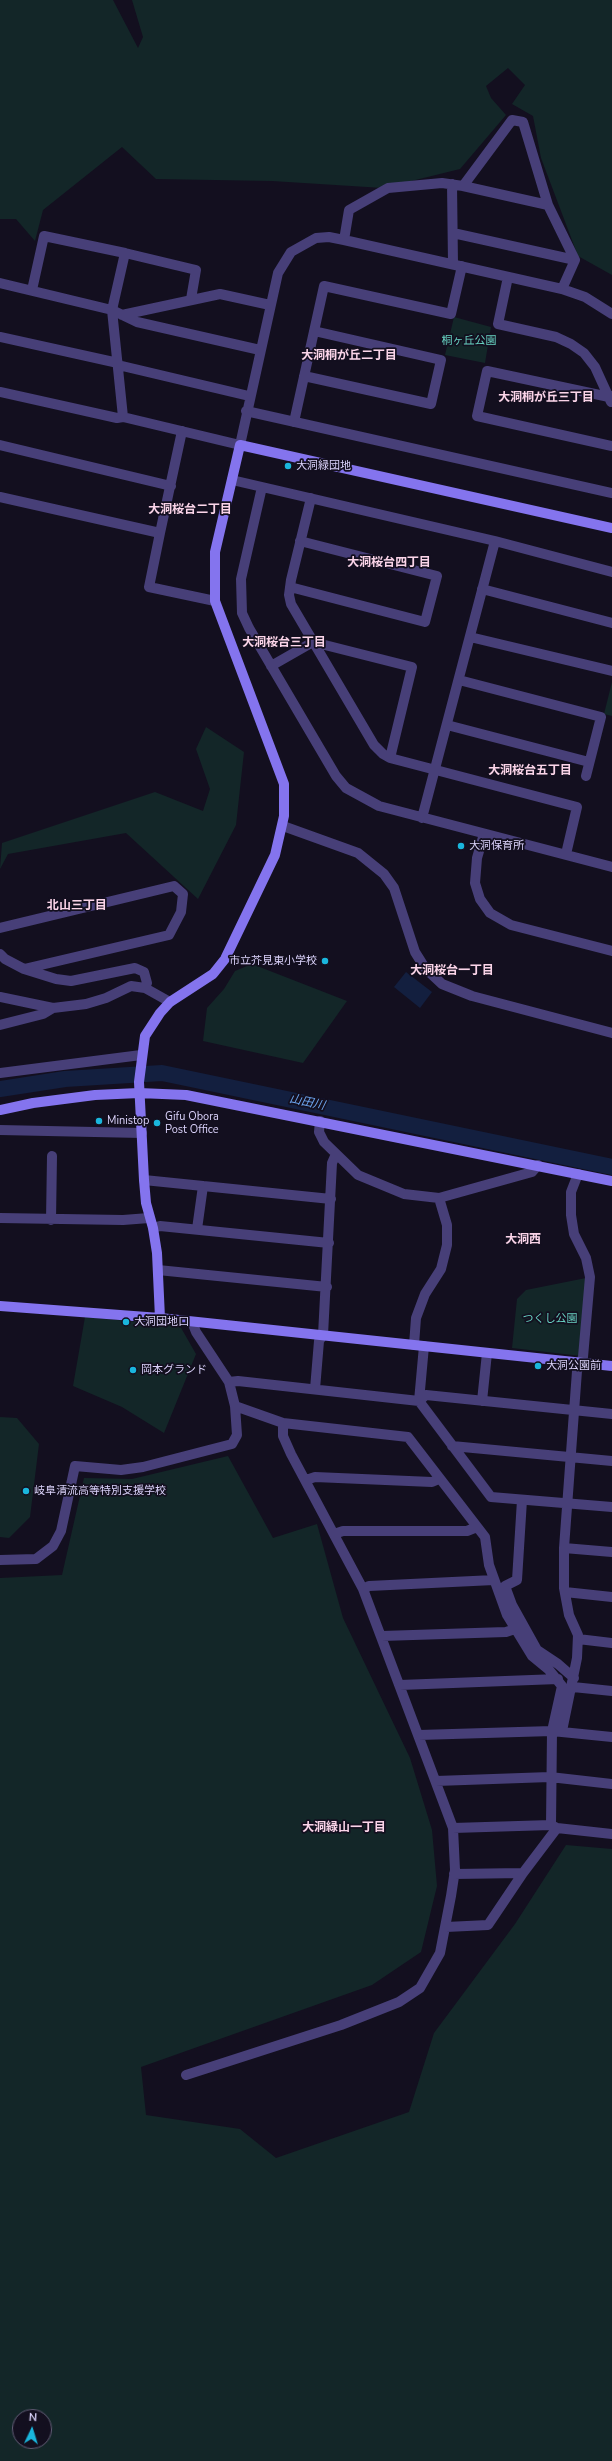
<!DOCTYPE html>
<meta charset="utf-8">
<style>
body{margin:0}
#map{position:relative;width:612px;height:2461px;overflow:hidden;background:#130f1f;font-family:"Nunito Sans",sans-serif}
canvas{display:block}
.north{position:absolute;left:12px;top:2409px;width:40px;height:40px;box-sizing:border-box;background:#130f1f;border:1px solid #635d77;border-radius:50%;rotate:4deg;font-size:11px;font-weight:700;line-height:16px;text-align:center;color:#dad2fa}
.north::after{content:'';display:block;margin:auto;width:14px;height:18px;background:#1ab6dd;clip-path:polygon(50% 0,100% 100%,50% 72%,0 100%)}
</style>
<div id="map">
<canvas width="612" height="2461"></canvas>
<div class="north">N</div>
</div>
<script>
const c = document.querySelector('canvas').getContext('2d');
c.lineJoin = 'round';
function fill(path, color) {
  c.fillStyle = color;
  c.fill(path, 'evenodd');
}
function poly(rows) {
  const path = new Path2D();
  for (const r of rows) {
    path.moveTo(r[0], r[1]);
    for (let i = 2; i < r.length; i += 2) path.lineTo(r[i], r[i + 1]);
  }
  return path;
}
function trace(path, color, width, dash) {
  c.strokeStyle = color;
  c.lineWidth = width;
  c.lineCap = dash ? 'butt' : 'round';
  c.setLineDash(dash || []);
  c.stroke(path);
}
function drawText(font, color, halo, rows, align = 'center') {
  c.font = font + ' "Nunito Sans","Noto Sans JP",sans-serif';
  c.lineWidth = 3.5;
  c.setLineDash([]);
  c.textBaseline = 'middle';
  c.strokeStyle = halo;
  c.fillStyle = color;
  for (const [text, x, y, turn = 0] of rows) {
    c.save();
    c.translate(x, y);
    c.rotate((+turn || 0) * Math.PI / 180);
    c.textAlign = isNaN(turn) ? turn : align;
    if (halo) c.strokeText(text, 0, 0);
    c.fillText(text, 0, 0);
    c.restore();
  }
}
const green = poly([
 [0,0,113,0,138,48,143,37,132,0,612,0,612,275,578,256,541,158,533,116,512,104,525,85,508,68,486,86,491,98,506,115,460,169,383,188,272,181,156,179,122,147,43,210,35,241,16,219,0,219],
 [454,317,491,327,485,363,445,355],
 [612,682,612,716,604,714],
 [206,727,244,752,236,825,198,899,126,833,8,854,0,869,2,843,155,792,203,811,210,789,196,749],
 [252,964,347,1001,303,1063,203,1041,207,1008,224,989,235,971],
 [586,1278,581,1356,512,1348,517,1299,526,1290],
 [85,1317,180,1326,196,1354,164,1433,122,1407,73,1386],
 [0,1417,17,1418,39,1444,30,1517,9,1538,0,1537],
 [228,1456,273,1538,317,1524,343,1618,410,1758,432,1830,437,1886,421,1952,372,1985,141,2067,146,2115,240,2129,276,2158,409,2112,434,2033,515,1924,566,1845,612,1849,612,2461,0,2461,0,1578,62,1575,84,1478,132,1479],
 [20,2417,44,2417,44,2441,20,2441]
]);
const water = poly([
 [406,972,432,992,420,1008,394,987]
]);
const river = poly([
 [0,1089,65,1079,162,1073,612,1167]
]);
const street = poly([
 [452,184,453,264],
 [463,186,548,205],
 [453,233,575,260],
 [344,240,349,210,388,188,442,183,463,186,512,120,523,122,548,205,575,260,562,289],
 [125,253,196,270,191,299],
 [508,277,498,324,556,337,571,344,584,353,595,367,611,402],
 [0,283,112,310,137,322,260,350],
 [32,290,44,236,125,253,112,310,123,417,240,445,278,273,291,252,316,238,329,237,344,240,562,289,585,297,612,314],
 [122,315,220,294,270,305],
 [0,337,118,363],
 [118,365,249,396],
 [304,376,431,404,441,360,314,331],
 [0,392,117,418,123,417],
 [612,396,609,397,487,371,477,416,612,446],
 [246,411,612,493],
 [294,422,324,286,451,314,462,266],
 [0,445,171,486],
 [232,480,495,541,612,572],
 [262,487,241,579,242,613,249,628,336,776,346,788,379,806,612,867],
 [0,497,160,533,182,431],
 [311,498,291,580,289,595,291,604,374,745,383,754,390,758,577,807,566,854],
 [160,533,149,587,215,601],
 [290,587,425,622,437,576,300,541],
 [482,589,612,623],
 [470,637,612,671],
 [271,666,313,642,412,667,390,758],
 [459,680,601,717,586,776],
 [447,725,589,762],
 [422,818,495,541],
 [283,826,358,853,384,874,394,888,415,952,425,968,442,984,472,996,612,1033],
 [484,834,477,858,475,883,480,899,490,913,511,925,612,951],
 [0,928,174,886,183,894,181,912,169,935,24,969],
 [0,954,5,959,24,969,56,979,71,981,135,968,144,972,147,983,145,988],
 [0,997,53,1008,86,1004,106,998,131,986,145,988,170,1002],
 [0,1025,43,1014,53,1008],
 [0,1073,141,1055],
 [320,1121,319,1132,324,1142,358,1175,404,1194,439,1198,532,1172,538,1165],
 [0,1130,142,1133],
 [144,1180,331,1199],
 [0,1218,123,1220,149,1218],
 [51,1220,52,1156],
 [153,1228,160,1226,329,1243],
 [197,1229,203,1186],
 [158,1270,327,1287],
 [414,1345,416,1318,425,1294,441,1269,447,1245,447,1225,439,1198],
 [424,1346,419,1401,491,1497,612,1507],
 [229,1382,238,1381,419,1401,426,1395,612,1414],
 [315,1389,319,1341,323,1335,332,1163,336,1154],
 [482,1401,487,1353],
 [235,1406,283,1423,408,1437,485,1537,489,1565,507,1615,532,1656,549,1670,562,1686,552,1731,551,1825],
 [452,1446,612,1461],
 [306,1480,315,1477,432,1482,439,1479],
 [522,1500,517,1580,505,1586,512,1605,537,1650,558,1664,574,1678],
 [334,1534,343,1531,467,1531,477,1527],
 [564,1548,612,1552],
 [0,1560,36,1559,53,1546,61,1531,75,1466,121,1470,143,1467,232,1444,237,1435,235,1406,229,1382,196,1332,192,1322],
 [363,1589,369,1586,494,1580],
 [565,1592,612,1597],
 [382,1636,506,1632,515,1629],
 [578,1639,612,1643],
 [400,1685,558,1679],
 [573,1687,612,1691],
 [562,1731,577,1658,578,1635,569,1615,564,1588,564,1548,577,1371,583,1357,590,1277,586,1258,574,1234,571,1215,571,1192,578,1174],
 [419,1735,552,1731,612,1737],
 [436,1781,550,1777,612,1784],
 [453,1828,551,1825,557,1828,612,1834],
 [454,1874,523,1873,557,1828],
 [446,1927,488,1925,523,1873],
 [186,2075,341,2025,399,2002,420,1988,440,1953,451,1896,455,1870,453,1828,363,1589,291,1454,283,1436,283,1423]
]);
const secondary = poly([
 [0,1110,33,1103,95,1095,139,1093,186,1095,612,1181],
 [0,1306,160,1318,612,1366],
 [160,1318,157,1253,153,1228,146,1203,144,1180,139,1082,145,1036,160,1013,170,1002,213,974,225,959,275,855,284,816,284,784,215,601,215,552,240,445,612,528]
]);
const markers = [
 [288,466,4,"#1ab6dd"],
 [461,846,4,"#1ab6dd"],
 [325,961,4,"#1ab6dd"],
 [99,1121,4,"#1ab6dd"],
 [157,1123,4,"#1ab6dd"],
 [126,1322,4,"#1ab6dd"],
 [538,1366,4,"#1ab6dd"],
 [133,1370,4,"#1ab6dd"],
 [26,1491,4,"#1ab6dd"]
];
const parkNames = [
 ["桐ヶ丘公園",469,341],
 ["つくし公園",550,1319]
];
const poiNames = [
 ["大洞緑団地",296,466],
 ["大洞保育所",469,846],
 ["市立芥見東小学校",317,961,"right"],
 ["Gifu Obora",165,1117],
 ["Post Office",165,1130],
 ["Ministop",107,1121],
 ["大洞団地口",134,1322],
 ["大洞公園前",546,1366],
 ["岡本グランド",141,1370],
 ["岐阜清流高等特別支援学校",34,1491]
];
const neighbourhoodNames = [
 ["大洞桐が丘二丁目",349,356],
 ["大洞桐が丘三丁目",546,398],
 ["大洞桜台二丁目",190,510],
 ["大洞桜台四丁目",389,563],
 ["大洞桜台三丁目",284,643],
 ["大洞桜台五丁目",530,771],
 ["北山三丁目",77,906],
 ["大洞桜台一丁目",452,971],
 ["大洞西",523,1240],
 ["大洞緑山一丁目",344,1828]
];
const waterNames = [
 ["山田川",307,1103,12]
];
fill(green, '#132628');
fill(water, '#131f3f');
trace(river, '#131f3f', 16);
trace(street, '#473f78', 10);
trace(secondary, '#8474ee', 10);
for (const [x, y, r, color] of markers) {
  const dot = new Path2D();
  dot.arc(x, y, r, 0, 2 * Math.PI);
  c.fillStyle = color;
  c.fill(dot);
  trace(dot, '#130f1f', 1.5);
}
drawText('11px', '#67d1c1', '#130f1f', parkNames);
drawText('11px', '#dad2fa', '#130f1f', poiNames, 'left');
drawText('bold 12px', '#fad4e8', '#130f1f', neighbourhoodNames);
drawText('italic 12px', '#6ca4ed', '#130f1f', waterNames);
</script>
